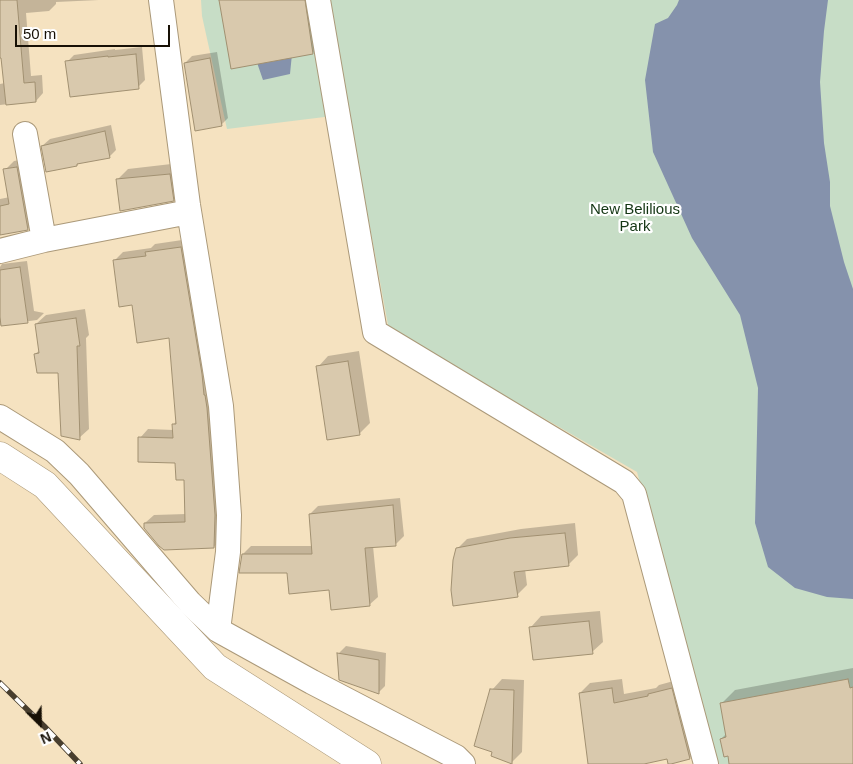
<!DOCTYPE html>
<style>
body{margin:0}
#map{position:relative;width:853px;height:764px;overflow:hidden;background:#f5e2c0;font-family:Arial,sans-serif}
canvas{display:block}
.north{position:absolute;left:15px;top:699px;width:50px;height:50px;-webkit-text-stroke:4px #fff;paint-order:stroke;rotate:157deg;font-size:14px;font-weight:700;line-height:20px;text-align:center;color:#171005}
.north::after{content:'';display:block;margin:auto;width:18px;height:22px;background:#171005;clip-path:polygon(50% 0,100% 100%,50% 72%,0 100%)}
.scale{position:absolute;left:15px;top:25px;width:155px;height:22px;box-sizing:border-box;border:2px solid #171005;border-top:0;padding-left:6px;font-size:15px;line-height:18px;white-space:nowrap;color:#171005;-webkit-text-stroke:4px #fff;paint-order:stroke}
</style>
<div id="map">
<canvas width="853" height="764"></canvas>
<div class="north">N</div>
<div class="scale">50 m</div>
</div>
<script>
const c = document.querySelector('canvas').getContext('2d');
c.lineJoin = 'round';
function fill(path, color) {
  c.fillStyle = color;
  c.fill(path, 'evenodd');
}
function poly(rows) {
  const path = new Path2D();
  for (const r of rows) {
    path.moveTo(r[0], r[1]);
    for (let i = 2; i < r.length; i += 2) path.lineTo(r[i], r[i + 1]);
  }
  return path;
}
function trace(path, color, width, dash) {
  c.strokeStyle = color;
  c.lineWidth = width;
  c.lineCap = dash ? 'butt' : 'round';
  c.setLineDash(dash || []);
  c.stroke(path);
}
function drawText(font, color, halo, rows, align = 'center') {
  c.font = font + ' Arial,sans-serif';
  c.lineWidth = 4.5;
  c.setLineDash([]);
  c.textBaseline = 'middle';
  c.strokeStyle = halo;
  c.fillStyle = color;
  for (const [text, x, y, turn = 0] of rows) {
    c.save();
    c.translate(x, y);
    c.rotate((+turn || 0) * Math.PI / 180);
    c.textAlign = isNaN(turn) ? turn : align;
    if (halo) c.strokeText(text, 0, 0);
    c.fillText(text, 0, 0);
    c.restore();
  }
}
const green = poly([
 [201,0,853,0,853,764,710,764,656,540,637,472,448,363,388,325,349,114,227,129,202,16]
]);
const water = poly([
 [679,0,828,0,824,31,820,82,824,143,830,182,830,206,844,262,853,289,853,599,827,597,795,588,768,567,755,523,758,388,740,315,692,238,653,152,645,80,655,24,668,18,677,5],
 [295,24,290,74,263,80,253,51]
]);
const shadow = poly([
 [0,0,99,0,56,2,56,4,49,11,26,13,31,76,42,75,43,93,36,101,0,105,0,84,5,83,2,57,0,57],
 [220,0,320,0,327,39,313,53],
 [142,47,145,80,138,87,67,62,74,55,115,49,115,50],
 [217,52,228,118,221,125,185,63,192,56],
 [111,125,116,150,109,157,79,163,77,165,42,146,50,139],
 [25,159,36,220,28,229,0,234,0,199,10,197,5,170,14,161],
 [180,163,184,189,173,200,117,180,128,169],
 [189,239,210,365,222,538,214,547,145,523,154,515,186,514,185,479,176,461,140,438,148,429,174,430,174,424,177,420,170,337,133,304,114,261,123,252,151,248,155,244],
 [27,261,34,311,44,313,37,320,0,325,0,267,2,264],
 [85,309,89,335,86,338,89,429,79,438,59,371,35,354,40,350,36,324,46,315],
 [359,351,370,423,359,434,318,367,328,356],
 [400,498,404,536,396,544,373,546,378,597,369,605,330,588,243,554,251,546,313,546,310,514,318,506],
 [575,523,578,555,568,565,525,569,527,585,517,595,457,549,467,539,521,529],
 [600,611,603,642,592,652,531,627,541,616],
 [346,646,386,653,385,686,378,693,340,680,339,653],
 [853,668,853,764,730,764,729,755,721,739,727,733,721,704,735,690],
 [502,679,524,680,522,752,512,762,492,690],
 [622,679,624,694,656,688,659,685,681,679,700,748,690,758,669,763,668,758,638,764,589,764,580,693,590,683]
]);
const building = poly([
 [0,0,17,0,24,83,35,82,36,102,6,105,1,58,0,58,0,0],
 [219,0,305,0,313,54,231,69,219,0],
 [136,54,139,89,70,97,65,61,108,56,108,57,136,54],
 [210,58,222,126,195,131,184,63,210,58],
 [105,131,110,158,77,164,77,166,46,172,41,146,105,131],
 [17,167,28,230,0,235,0,206,9,204,3,169,17,167],
 [170,174,174,201,120,211,116,179,170,174],
 [181,247,202,374,204,395,205,395,207,408,215,515,214,548,164,550,159,546,144,528,144,523,185,522,184,480,176,480,175,463,138,462,138,437,173,438,172,424,176,424,169,338,137,343,132,305,119,307,113,260,146,256,145,252,181,247],
 [20,267,28,323,1,326,0,317,0,270,20,267],
 [76,318,80,346,77,346,80,440,61,436,58,373,37,373,34,354,39,353,35,324,76,318],
 [348,361,360,435,327,440,316,366,348,361],
 [393,505,396,546,365,548,370,606,331,610,329,590,289,594,287,573,239,573,242,554,312,554,309,514,393,505],
 [565,533,569,566,514,572,518,597,453,606,451,590,453,560,456,548,510,538,565,533],
 [589,621,593,654,533,660,529,627,589,621],
 [337,653,379,660,379,694,339,680,337,653],
 [848,679,850,688,853,687,853,764,729,764,728,756,724,757,720,739,726,737,720,703,848,679],
 [612,688,614,703,648,696,648,694,672,688,690,759,671,764,668,764,667,759,644,764,588,764,579,693,612,688],
 [490,689,514,690,512,764,491,756,492,752,474,746,490,689]
]);
const minor = poly([
 [161,0,188,205,221,406,224,445,229,515,228,552,218,630],
 [318,0,375,332,624,482,634,494,706,764],
 [25,134,44,240],
 [0,251,44,240,189,212],
 [0,417,55,451,79,474,190,603,218,630,312,682,456,757,463,764]
]);
const major = poly([
 [0,456,45,485,215,667,367,764]
]);
const rail = poly([
 [0,683,44,726,80,764]
]);
const parkNames = [
 ["New Belilious",635,210],
 ["Park",635,227]
];
fill(green, '#c7ddc6');
fill(water, '#8592ac');
fill(shadow, '#0003');
fill(building, '#d9c9ad');
trace(building, '#a19071', 1);
trace(minor, '#ab9979', 26);
trace(major, '#ab9979', 29);
trace(minor, '#fff', 24);
trace(major, '#fff', 28);
trace(rail, '#483e2e', 5.5);
trace(rail, '#fff', 4, [11]);
drawText('15px', '#133513', '#fff', parkNames);
</script>
